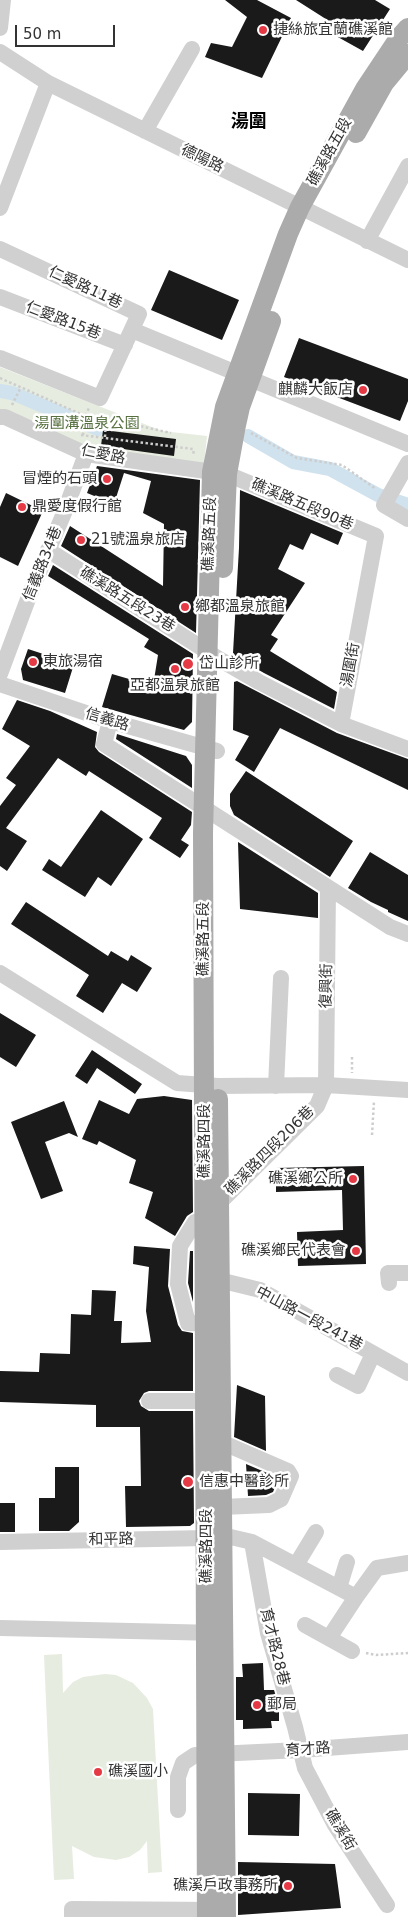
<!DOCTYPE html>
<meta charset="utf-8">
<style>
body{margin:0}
#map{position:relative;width:408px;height:1917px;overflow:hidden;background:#fff;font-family:"DejaVu Sans",sans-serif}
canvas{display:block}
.scale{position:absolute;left:15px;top:25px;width:100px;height:22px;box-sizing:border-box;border:2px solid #333;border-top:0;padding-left:6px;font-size:15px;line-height:18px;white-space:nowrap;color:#333;-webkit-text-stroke:4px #fff;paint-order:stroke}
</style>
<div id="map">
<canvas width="408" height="1917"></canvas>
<div class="scale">50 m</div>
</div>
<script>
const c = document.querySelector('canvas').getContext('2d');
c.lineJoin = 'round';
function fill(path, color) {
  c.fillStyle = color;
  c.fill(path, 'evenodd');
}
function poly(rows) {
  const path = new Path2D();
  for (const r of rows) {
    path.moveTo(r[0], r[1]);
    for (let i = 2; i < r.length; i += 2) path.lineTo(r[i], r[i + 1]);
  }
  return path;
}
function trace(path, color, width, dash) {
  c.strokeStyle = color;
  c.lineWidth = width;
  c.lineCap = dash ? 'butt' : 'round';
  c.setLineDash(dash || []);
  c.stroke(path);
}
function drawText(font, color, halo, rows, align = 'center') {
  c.font = font + ' "DejaVu Sans","Noto Sans TC",sans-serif';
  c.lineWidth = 5;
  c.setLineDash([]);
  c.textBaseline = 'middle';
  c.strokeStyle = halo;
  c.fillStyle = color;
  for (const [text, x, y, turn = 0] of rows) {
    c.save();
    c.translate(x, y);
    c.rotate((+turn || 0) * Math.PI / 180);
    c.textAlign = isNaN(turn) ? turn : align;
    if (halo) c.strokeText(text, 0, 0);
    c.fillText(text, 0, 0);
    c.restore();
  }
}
const green = poly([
 [0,367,162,431,207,436,204,464,89,448,0,411],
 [62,1654,63,1693,73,1682,83,1677,105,1674,116,1675,133,1683,147,1698,153,1709,162,1872,148,1873,147,1841,140,1850,129,1857,116,1860,94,1857,72,1846,74,1879,54,1880,44,1655]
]);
const canal = poly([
 [0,391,12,393,98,429],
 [248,436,293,462,330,469,378,495,408,505]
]);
const building = poly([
 [225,0,257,0,291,18,262,78,205,57,211,43,232,47,247,17],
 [296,0,375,0,390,9,363,51,336,36,340,28],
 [169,270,239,300,222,340,151,310],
 [299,338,408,379,408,401,400,421,284,377],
 [103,430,176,439,174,456,101,446],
 [97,466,200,480,196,633,61,546,70,526,163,586,164,524,143,513,151,481,124,473,114,504,87,493],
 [240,490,343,533,338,545,311,533,303,550,290,544,278,569,305,583,271,635,278,639,270,651,337,692,334,709,264,673,234,656,233,653,239,548],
 [6,493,43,511,18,566,0,557,0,507],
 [53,565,193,654,192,722,184,730,102,707,112,674,153,686,158,655,144,647,149,639,48,576],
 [28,649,74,664,65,693,23,680,21,669],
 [237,681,337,733,408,759,408,790,280,728,254,772,235,760,249,736,233,730,234,682],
 [17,700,50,711,97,732,95,747,99,752,192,812,191,825,181,840,189,845,180,858,149,838,162,818,89,771,86,776,58,758,6,828,27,841,7,871,0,866,0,806,16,785,6,778,30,746,2,729],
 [117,734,186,756,192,765,192,788,116,739],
 [246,771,353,841,330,877,234,815,230,806,230,794],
 [101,810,143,839,111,886,98,877,85,897,42,870,49,859,61,867],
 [238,842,318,893,318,918,240,909],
 [370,852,408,875,408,921,388,912,388,910,371,902,348,888],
 [26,902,108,956,111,951,128,961,131,955,152,968,137,992,122,983,103,1013,76,996,89,975,11,924],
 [0,1013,36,1035,16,1067,0,1057],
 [92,1050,142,1084,135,1094,97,1068,87,1084,75,1076],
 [164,1096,192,1100,193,1212,187,1216,175,1236,145,1218,153,1192,129,1183,136,1160,99,1141,97,1145,82,1139,99,1100,129,1114,137,1099],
 [64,1101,78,1137,69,1133,45,1142,63,1191,41,1199,11,1122],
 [364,1166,366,1264,298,1266,297,1232,343,1230,342,1190,276,1192,276,1168],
 [134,1246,170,1249,168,1286,178,1325,182,1331,193,1333,193,1391,149,1391,144,1393,139,1401,141,1406,149,1411,193,1411,194,1523,190,1526,126,1527,125,1486,141,1486,140,1427,96,1427,96,1405,0,1402,0,1371,39,1372,40,1353,70,1354,71,1314,91,1315,92,1290,116,1291,114,1321,122,1321,121,1343,151,1342,146,1311,149,1267,133,1264],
 [190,1251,193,1251,193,1302,188,1283],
 [237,1385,265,1396,266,1451,234,1437],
 [246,1464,279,1478,273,1492,266,1495,248,1496],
 [55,1467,79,1467,79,1522,69,1531,39,1531,39,1498,55,1498],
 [0,1503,15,1503,15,1532,0,1532],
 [263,1663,264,1690,274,1690,279,1706,279,1721,271,1721,272,1728,243,1729,243,1720,236,1720,236,1677,243,1677,242,1664],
 [248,1793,300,1794,299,1836,248,1835],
 [238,1862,335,1864,341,1908,238,1915]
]);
const path = poly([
 [0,378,85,416,113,420,171,433],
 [12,405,21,387],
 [251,433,297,458,342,465,376,489],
 [81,435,193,449,194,456],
 [83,435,85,416,89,408],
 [105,437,106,419],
 [352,1057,352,1073],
 [372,1135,374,1101],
 [366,1653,376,1655,408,1653]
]);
const minor = poly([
 [0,28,3,0],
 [0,52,48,83,408,260],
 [145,131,192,49],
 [0,208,48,83],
 [367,241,408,166],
 [0,249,139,314,100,398,0,358],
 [0,297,125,345],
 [132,330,408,444],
 [0,417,5,417,86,454,227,474,376,536,341,724],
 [408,463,384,505,408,519],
 [48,550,219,659,259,682,341,724,408,749],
 [0,674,31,591,64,513,86,454],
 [0,684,110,721,217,751],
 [110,721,104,744,390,927,408,934],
 [0,973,177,1083,218,1086,326,1085,408,1090],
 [276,1086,281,978],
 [211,1203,219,1203,317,1106,326,1085,328,888],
 [214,1219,195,1222,180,1246,178,1284,188,1323,216,1324],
 [210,1281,219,1280,260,1290,408,1373],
 [389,1283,388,1273,408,1273],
 [337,1375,358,1386,373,1354],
 [149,1401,216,1401],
 [221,1442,288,1471,291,1476,281,1499,269,1505,222,1507],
 [0,1542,207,1538,222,1535,252,1542,356,1597,377,1568,408,1563],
 [252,1542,268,1633,295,1727,305,1768,335,1825,387,1905],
 [296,1565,316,1532],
 [339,1588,347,1562],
 [305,1625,352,1651],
 [0,1628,218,1633],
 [329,1638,356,1597],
 [178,1810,178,1777,183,1763,195,1755,300,1750,408,1742],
 [72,1917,72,1909,219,1910]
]);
const major = poly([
 [356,133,384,83,408,54],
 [223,568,227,474,236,425,240,407,271,321],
 [218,1099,226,1917],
 [207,1917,203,833,212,472,225,407,288,234,300,207,365,89,399,38,408,28]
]);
const markers = [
 [263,30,5,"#e63946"],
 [363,390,5,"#e63946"],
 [107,479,5,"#e63946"],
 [22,507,5,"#e63946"],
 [81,540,5,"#e63946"],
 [185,607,5,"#e63946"],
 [33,662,5,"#e63946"],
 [188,664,6,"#e63946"],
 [175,669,5,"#e63946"],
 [353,1179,5,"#e63946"],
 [356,1251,5,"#e63946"],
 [188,1482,6,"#e63946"],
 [257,1705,5,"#e63946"],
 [98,1772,5,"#e63946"],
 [288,1886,5,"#e63946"]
];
const poiNames = [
 ["捷絲旅宜蘭礁溪館",273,30],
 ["麒麟大飯店",353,390,"right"],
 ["冒煙的石頭",97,479,"right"],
 ["鼎愛度假行館",32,507],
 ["21號溫泉旅店",91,540],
 ["鄉都溫泉旅館",195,607],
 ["東旅湯宿",43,662],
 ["岱山診所",199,664],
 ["亞都溫泉旅館",175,686,"center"],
 ["礁溪鄉公所",343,1179,"right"],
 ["礁溪鄉民代表會",346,1251,"right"],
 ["信惠中醫診所",199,1482],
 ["郵局",267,1705],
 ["礁溪國小",108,1772],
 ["礁溪戶政事務所",278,1886,"right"]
];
const streetNames = [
 ["礁溪路五段",330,152,-61],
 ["德陽路",202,159,26],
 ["仁愛路11巷",85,288,25],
 ["仁愛路15巷",63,321,21],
 ["仁愛路",103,455,12],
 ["礁溪路五段90巷",302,505,23],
 ["礁溪路五段",210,534,-88],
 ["信義路34巷",43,564,-68],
 ["礁溪路五段23巷",127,600,32],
 ["湯圍街",351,665,-80],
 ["信義路",107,720,17],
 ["礁溪路五段",204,939,-90],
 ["復興街",327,986,-89],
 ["礁溪路四段",205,1141,-90],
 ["礁溪路四段206巷",270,1151,-45],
 ["中山路一段241巷",309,1319,28],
 ["和平路",111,1540,-1],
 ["礁溪路四段",207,1546,-90],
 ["育才路28巷",274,1647,76],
 ["育才路",308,1750,-4],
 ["礁溪街",340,1830,59]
];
const parkNames = [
 ["湯圍溝溫泉公園",87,424]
];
const quarterNames = [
 ["湯圍",249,122]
];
fill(green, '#e6ecdf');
trace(canal, '#cfe2ee', 14);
fill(building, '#1a1a1a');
trace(path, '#cdcdcd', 2.5, [2.5, 2.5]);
trace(minor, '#d0d0d0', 16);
trace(major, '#ababab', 20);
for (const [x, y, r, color] of markers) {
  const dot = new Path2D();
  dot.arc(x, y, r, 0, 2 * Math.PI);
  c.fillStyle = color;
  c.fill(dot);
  trace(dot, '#fff', 2);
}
drawText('15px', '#333', '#fff', poiNames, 'left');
drawText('15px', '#333', '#fff', streetNames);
drawText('15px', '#56703f', '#fff', parkNames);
drawText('bold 18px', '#000', '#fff', quarterNames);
</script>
